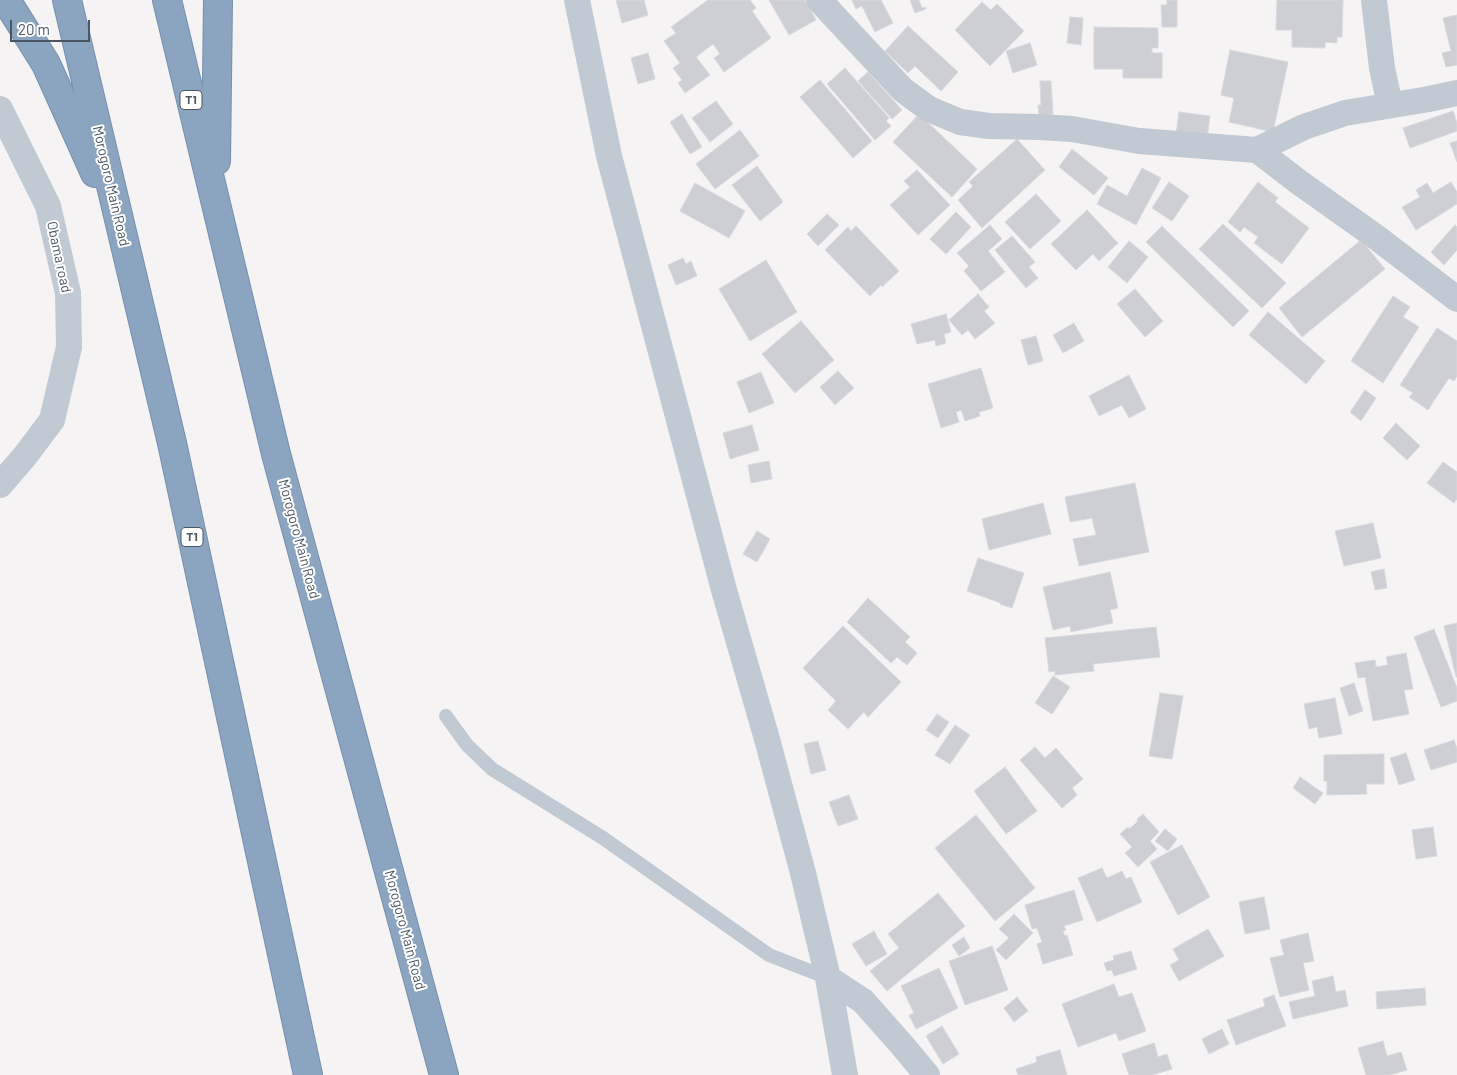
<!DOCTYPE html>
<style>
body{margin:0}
#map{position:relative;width:1457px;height:1075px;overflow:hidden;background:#f5f3f3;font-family:Barlow,sans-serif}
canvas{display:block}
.scale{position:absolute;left:10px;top:20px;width:80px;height:22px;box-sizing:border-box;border:2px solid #4a5661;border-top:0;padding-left:6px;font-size:15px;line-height:18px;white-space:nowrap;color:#4a5661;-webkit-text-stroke:4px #fff;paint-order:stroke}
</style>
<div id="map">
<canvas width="1457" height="1075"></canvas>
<div class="scale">20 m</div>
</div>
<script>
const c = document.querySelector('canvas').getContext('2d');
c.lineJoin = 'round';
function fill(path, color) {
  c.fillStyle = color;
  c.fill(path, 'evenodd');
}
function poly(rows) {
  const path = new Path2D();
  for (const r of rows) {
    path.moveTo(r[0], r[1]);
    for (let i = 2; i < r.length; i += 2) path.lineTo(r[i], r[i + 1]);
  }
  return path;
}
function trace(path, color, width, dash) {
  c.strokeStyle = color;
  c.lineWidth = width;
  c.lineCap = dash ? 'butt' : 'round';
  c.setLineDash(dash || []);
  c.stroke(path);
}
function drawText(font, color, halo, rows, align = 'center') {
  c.font = font + ' Barlow,sans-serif';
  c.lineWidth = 4;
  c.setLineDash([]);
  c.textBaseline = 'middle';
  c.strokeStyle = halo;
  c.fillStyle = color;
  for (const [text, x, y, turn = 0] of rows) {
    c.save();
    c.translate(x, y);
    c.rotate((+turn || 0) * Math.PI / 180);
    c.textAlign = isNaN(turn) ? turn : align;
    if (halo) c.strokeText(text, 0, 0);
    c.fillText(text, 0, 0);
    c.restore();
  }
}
const building = poly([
 [616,0,644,0,648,15,622,23,616,0],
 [708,0,750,0,756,8,752,11,771,38,724,72,714,58,720,54,713,44,696,57,710,75,685,93,678,83,682,80,673,68,680,63,664,41,676,33,671,27,708,0],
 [769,0,805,0,816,20,789,35,769,0],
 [852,0,881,0,893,23,875,32,862,6,856,9,852,0],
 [910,0,919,0,922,8,925,7,926,9,915,13,910,0],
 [1167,0,1177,0,1177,27,1162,27,1161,5,1167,5,1167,0],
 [1277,0,1343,0,1342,37,1337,37,1337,43,1325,42,1325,48,1292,47,1292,30,1276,30,1277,0],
 [982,2,991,10,997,4,1024,31,990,66,955,30,982,2],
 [1457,15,1457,65,1446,67,1442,53,1451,51,1443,18,1457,15],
 [1070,17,1083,18,1081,45,1067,43,1070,17],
 [908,26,958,72,941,91,915,66,908,73,885,51,908,26],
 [1094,27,1158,28,1158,48,1152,48,1152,53,1162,53,1162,78,1123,78,1123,69,1094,69,1094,27],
 [1030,43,1037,65,1013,73,1006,51,1030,43],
 [1230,50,1288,62,1273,132,1229,122,1234,98,1221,95,1230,50],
 [648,53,655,79,638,84,631,58,648,53],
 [845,68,889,118,886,121,891,126,875,140,827,84,845,68],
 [868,72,902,110,892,119,858,81,868,72],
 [820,80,872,141,853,158,800,97,820,80],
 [1040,81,1051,81,1053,114,1039,115,1038,105,1041,105,1040,81],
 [716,101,733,124,710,142,692,118,716,101],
 [1453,111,1457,123,1457,131,1410,148,1403,128,1453,111],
 [1179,112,1210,116,1207,139,1176,135,1179,112],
 [682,114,702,147,690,154,670,122,682,114],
 [919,114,977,169,952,197,893,142,919,114],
 [740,130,759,156,715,189,696,164,740,130],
 [1017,139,1045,170,982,228,958,200,973,186,969,182,1017,139],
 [1457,141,1457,162,1450,143,1457,141],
 [1072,149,1108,178,1094,195,1059,167,1072,149],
 [757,166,783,202,760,221,732,185,757,166],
 [1142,168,1161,178,1136,225,1097,204,1107,185,1127,196,1142,168],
 [917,170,950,205,918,235,890,205,910,187,904,181,917,170],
 [1169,182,1189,196,1172,221,1152,208,1169,182],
 [1258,182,1278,198,1275,202,1309,228,1282,264,1254,243,1258,237,1244,227,1240,232,1228,222,1258,182],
 [1451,182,1457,192,1457,204,1416,230,1402,207,1420,197,1416,190,1427,183,1433,193,1451,182],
 [695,183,745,211,729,238,680,211,695,183],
 [1036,194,1061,221,1030,249,1005,222,1036,194],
 [1087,210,1118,243,1099,261,1093,254,1076,270,1051,244,1087,210],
 [956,212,971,227,946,254,930,239,956,212],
 [827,214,839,225,818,246,807,234,827,214],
 [1223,224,1286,283,1262,308,1199,249,1223,224],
 [990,225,1002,239,988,251,1005,272,981,291,964,271,969,266,957,253,990,225],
 [1455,225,1457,227,1457,250,1444,265,1431,252,1455,225],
 [856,226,899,271,882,287,881,285,870,296,825,250,848,227,851,231,856,226],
 [1162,226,1249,311,1233,327,1146,242,1162,226],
 [1012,236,1035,262,1029,267,1038,278,1026,288,995,250,1012,236],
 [1361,240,1385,269,1302,337,1279,308,1361,240],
 [1129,241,1148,257,1127,283,1108,267,1129,241],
 [683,258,686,264,691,261,697,276,676,285,668,265,683,258],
 [766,260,797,312,750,341,719,289,766,260],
 [1135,289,1163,321,1145,337,1117,304,1135,289],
 [978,294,989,307,984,311,995,323,975,339,968,330,962,335,949,320,978,294],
 [1393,296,1410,307,1403,317,1419,327,1383,383,1351,361,1393,296],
 [1268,312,1325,361,1306,384,1249,335,1268,312],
 [946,314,951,332,944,334,946,343,936,346,935,340,917,344,911,324,946,314],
 [801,321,834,360,795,393,762,354,801,321],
 [1074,323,1084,341,1063,353,1053,335,1074,323],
 [1437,328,1457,341,1457,376,1454,381,1449,378,1428,410,1409,397,1413,393,1400,385,1437,328],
 [1036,336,1043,361,1028,365,1021,340,1036,336],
 [981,368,993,408,979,412,980,416,965,421,961,410,956,412,959,422,941,428,928,384,981,368],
 [838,371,854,388,835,405,820,387,838,371],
 [761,372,774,403,749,413,737,382,761,372],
 [1129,375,1146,409,1129,418,1122,405,1099,416,1089,396,1129,375],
 [1365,390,1376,398,1361,421,1350,412,1365,390],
 [1396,423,1420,446,1407,460,1383,438,1396,423],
 [752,425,759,450,730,459,723,433,752,425],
 [769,461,772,479,751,483,748,465,769,461],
 [1443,462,1457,472,1457,499,1454,503,1427,483,1443,462],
 [1135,483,1149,552,1079,566,1073,539,1096,535,1092,518,1070,522,1065,497,1135,483],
 [1043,503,1051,534,989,550,982,519,1043,503],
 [1373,523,1381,558,1344,566,1335,531,1373,523],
 [757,531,770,539,757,562,743,554,757,531],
 [978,558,1024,573,1012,608,1000,604,1001,603,967,591,978,558],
 [1384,569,1387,588,1375,590,1371,572,1384,569],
 [1110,572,1118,608,1110,610,1113,623,1071,632,1070,626,1053,630,1043,587,1110,572],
 [868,598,910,637,905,642,917,653,907,665,897,657,891,663,847,622,868,598],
 [1457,623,1457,677,1456,677,1444,626,1457,623],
 [843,626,901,682,868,717,864,712,848,729,828,710,836,701,803,668,843,626],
 [1156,627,1160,657,1093,664,1094,671,1055,675,1055,671,1049,672,1045,638,1156,627],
 [1434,629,1457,688,1457,701,1441,707,1414,637,1434,629],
 [1406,653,1413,689,1404,690,1409,714,1373,721,1365,677,1358,678,1355,663,1375,660,1376,667,1388,665,1386,657,1406,653],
 [1053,676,1070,687,1052,714,1035,703,1053,676],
 [1354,683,1363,711,1349,716,1340,688,1354,683],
 [1160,693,1183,696,1172,759,1149,756,1160,693],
 [1335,698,1342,734,1319,738,1317,727,1309,729,1304,704,1335,698],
 [937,714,949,722,938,738,926,730,937,714],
 [955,725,970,735,950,764,935,755,955,725],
 [1454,740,1457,749,1457,762,1431,770,1424,750,1454,740],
 [818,741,826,770,811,774,804,744,818,741],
 [1035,747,1045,758,1056,748,1083,779,1072,788,1077,795,1062,808,1020,760,1035,747],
 [1406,753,1415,780,1399,785,1390,758,1406,753],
 [1384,754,1384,784,1366,784,1367,794,1327,795,1327,781,1324,781,1324,755,1384,754],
 [1005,767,1037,811,1006,834,974,791,1005,767],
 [1300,777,1323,793,1315,804,1293,788,1300,777],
 [849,795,858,819,838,826,829,802,849,795],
 [1143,814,1159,832,1150,841,1157,849,1138,867,1125,853,1132,847,1120,834,1128,827,1129,829,1134,825,1138,821,1137,819,1143,814],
 [976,815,1035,888,995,921,935,848,976,815],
 [1433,827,1437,856,1416,859,1412,830,1433,827],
 [1165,829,1177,839,1168,851,1155,841,1165,829],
 [1182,845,1210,897,1178,915,1150,862,1182,845],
 [1102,868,1107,878,1122,871,1126,879,1131,877,1142,902,1097,922,1078,878,1102,868],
 [1074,890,1083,920,1064,926,1066,930,1063,931,1065,936,1067,935,1073,955,1043,964,1037,944,1042,942,1037,928,1032,929,1025,905,1074,890],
 [938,893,965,926,887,991,870,971,899,948,888,934,938,893],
 [1264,897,1270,929,1245,934,1239,902,1264,897],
 [1014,914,1033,933,1006,960,996,950,1009,938,999,929,1014,914],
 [1208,929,1224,956,1179,981,1170,965,1179,960,1173,949,1208,929],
 [874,931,887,954,866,966,852,944,874,931],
 [1308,933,1314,961,1303,963,1309,990,1280,997,1270,958,1284,955,1280,940,1308,933],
 [964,937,970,948,959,956,952,945,964,937],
 [992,946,1008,990,965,1005,949,961,992,946],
 [1131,951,1137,969,1114,976,1112,970,1107,971,1104,963,1114,960,1113,956,1131,951],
 [939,968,958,1008,916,1029,909,1015,914,1013,901,986,939,968],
 [1333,976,1336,992,1345,990,1348,1006,1293,1019,1289,1002,1315,996,1312,981,1333,976],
 [1114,984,1119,997,1132,993,1146,1031,1119,1041,1116,1033,1078,1047,1062,1004,1114,984],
 [1425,988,1426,1005,1377,1009,1376,992,1425,988],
 [1274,995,1286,1026,1236,1045,1227,1020,1265,1006,1263,999,1274,995],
 [1017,997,1028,1011,1014,1022,1004,1008,1017,997],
 [942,1026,959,1054,943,1064,926,1036,942,1026],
 [1222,1029,1229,1044,1209,1054,1202,1039,1222,1029],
 [1383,1041,1387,1056,1401,1052,1407,1070,1390,1075,1366,1075,1358,1048,1383,1041],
 [1154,1043,1158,1057,1167,1054,1172,1069,1152,1075,1129,1075,1122,1054,1154,1043],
 [1060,1050,1067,1075,1018,1075,1016,1069,1037,1062,1036,1057,1060,1050]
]);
const lane = poly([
 [446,716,467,745,492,769,603,838,769,955,828,978]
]);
const street = poly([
 [577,0,609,156,724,590,767,739,803,873,828,978,845,1075],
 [819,0,903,90,929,109,960,122,989,126,1040,127,1072,129,1139,141,1257,150,1300,183,1376,237,1457,299],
 [1374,0,1382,68,1390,105],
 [0,109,48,206,68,293,69,347,52,420,25,456,0,485],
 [1257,150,1304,127,1345,113,1429,99,1457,93],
 [828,978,863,1001,902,1045,927,1075]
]);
const highway = poly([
 [6,0,46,64,95,173],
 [67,0,172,443,308,1075],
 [167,0,276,454,444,1075],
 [216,161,218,0]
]);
const shields = [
 [191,100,22],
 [192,537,22]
];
const shieldNames = [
 ["T1",191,100],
 ["T1",192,537]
];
const streetNames = [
 ["Morogoro Main Road",111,186,77],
 ["Obama road",59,257,78],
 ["Morogoro Main Road",299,539,75],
 ["Morogoro Main Road",405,930,75]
];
fill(building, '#cdcfd5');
trace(building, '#d7d9de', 1);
trace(highway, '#7690ad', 30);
trace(lane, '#c1cad2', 14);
trace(street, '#c1cad2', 26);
trace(highway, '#8ba5c1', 28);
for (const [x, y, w] of shields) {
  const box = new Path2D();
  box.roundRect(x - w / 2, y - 9.5, w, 19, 4);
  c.fillStyle = '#fff';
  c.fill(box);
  trace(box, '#4a5661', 1);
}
drawText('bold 12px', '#4a5661', null, shieldNames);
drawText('14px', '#4a5661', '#fff', streetNames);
</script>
